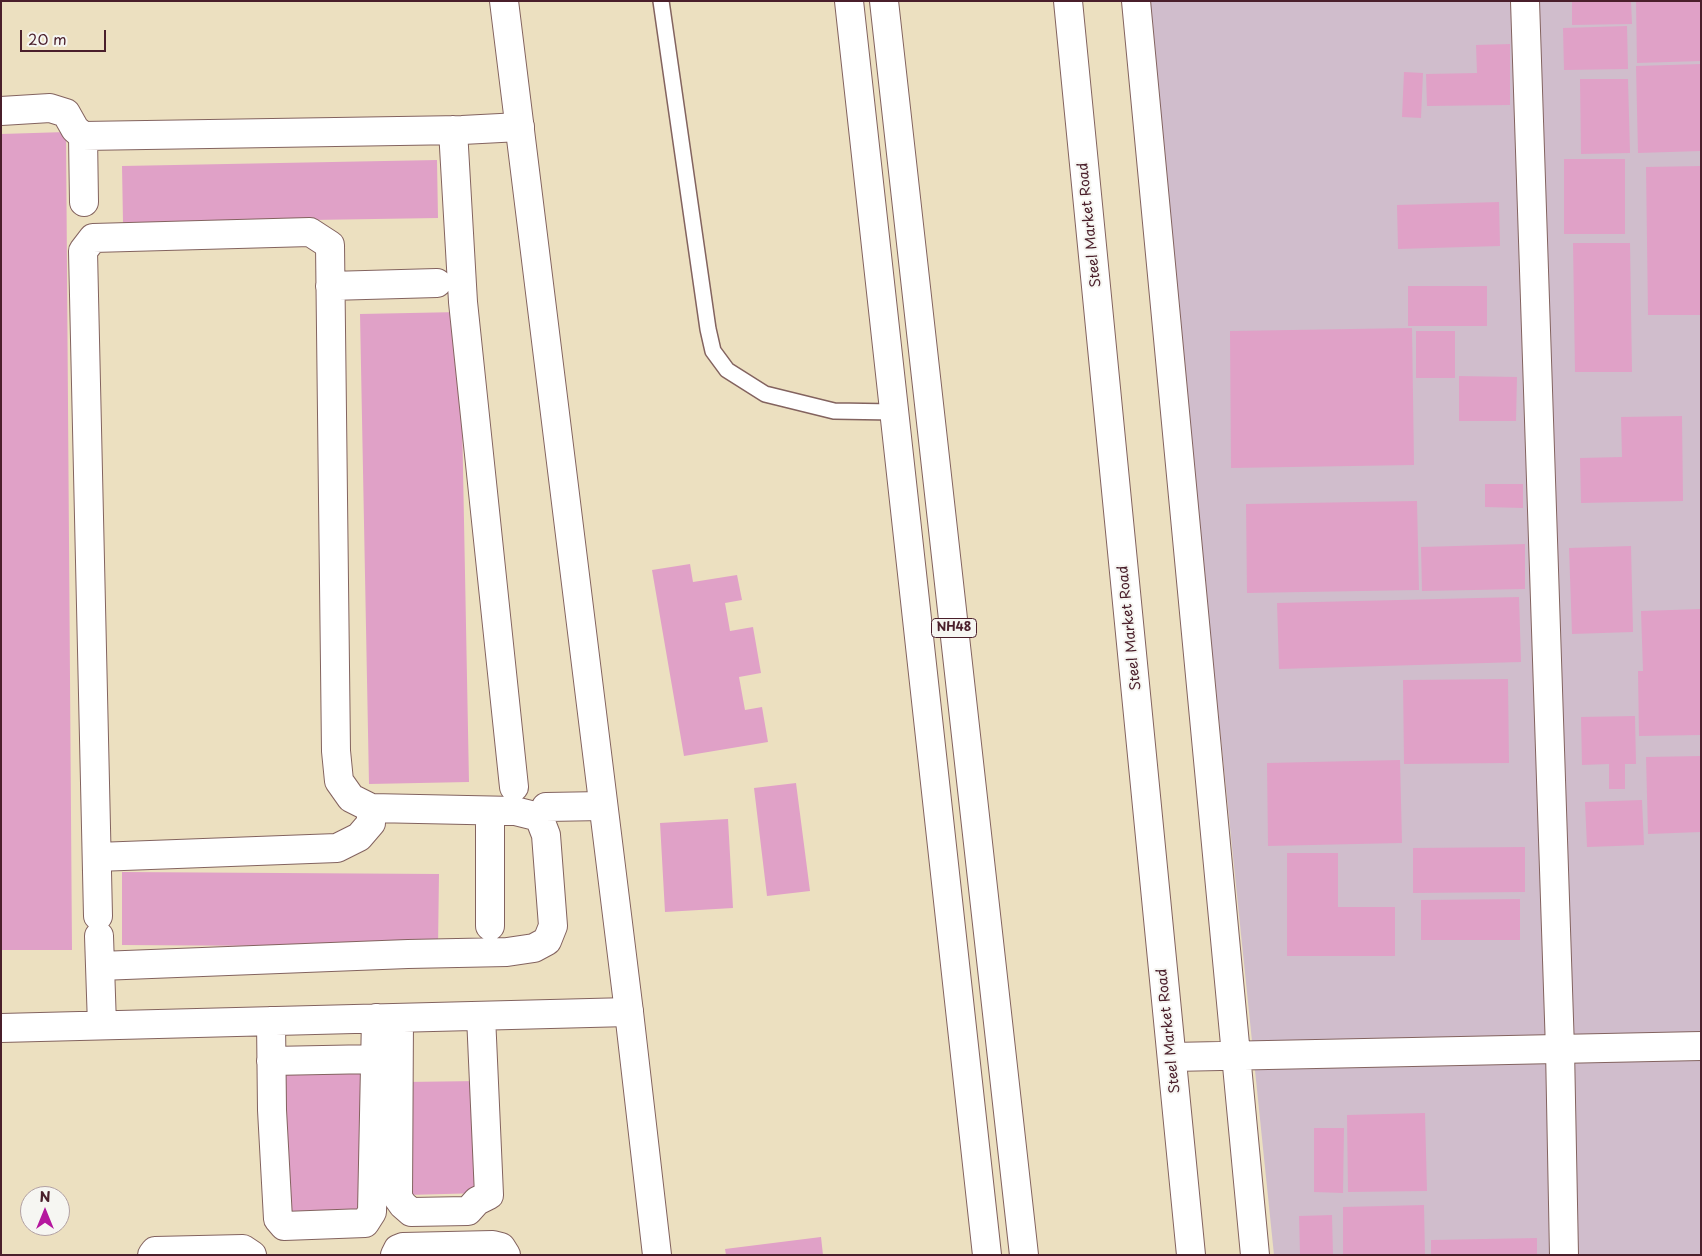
<!DOCTYPE html>
<style>
body{margin:0}
#map{position:relative;width:1702px;height:1256px;overflow:hidden;background:#ece0c0;font-family:"Playpen Sans",sans-serif}
canvas{display:block}
.frame{position:absolute;inset:0;border:2px solid #4a1f2b;pointer-events:none}
.north{position:absolute;left:20px;top:1186px;width:50px;height:50px;box-sizing:border-box;background:#f6f6f2;border:1px solid #b1a0a2;border-radius:50%;rotate:0deg;font-size:14px;font-weight:700;line-height:20px;text-align:center;color:#4a1f2b}
.north::after{content:'';display:block;margin:auto;width:18px;height:22px;background:#b5179e;clip-path:polygon(50% 0,100% 100%,50% 72%,0 100%)}
.scale{position:absolute;left:20px;top:30px;width:86px;height:22px;box-sizing:border-box;border:2px solid #4a1f2b;border-top:0;padding-left:6px;font-size:15px;line-height:18px;white-space:nowrap;color:#4a1f2b;-webkit-text-stroke:4px #f6f6f2;paint-order:stroke}
</style>
<div id="map">
<canvas width="1702" height="1256"></canvas>
<div class="frame"></div>
<div class="north">N</div>
<div class="scale">20 m</div>
</div>
<script>
const c = document.querySelector('canvas').getContext('2d');
c.lineJoin = 'round';
function fill(path, color) {
  c.fillStyle = color;
  c.fill(path, 'evenodd');
}
function poly(rows) {
  const path = new Path2D();
  for (const r of rows) {
    path.moveTo(r[0], r[1]);
    for (let i = 2; i < r.length; i += 2) path.lineTo(r[i], r[i + 1]);
  }
  return path;
}
function trace(path, color, width, dash) {
  c.strokeStyle = color;
  c.lineWidth = width;
  c.lineCap = dash ? 'butt' : 'round';
  c.setLineDash(dash || []);
  c.stroke(path);
}
function drawText(font, color, halo, rows, align = 'center') {
  c.font = font + ' "Playpen Sans",sans-serif';
  c.lineWidth = 4;
  c.setLineDash([]);
  c.textBaseline = 'middle';
  c.strokeStyle = halo;
  c.fillStyle = color;
  for (const [text, x, y, turn = 0] of rows) {
    c.save();
    c.translate(x, y);
    c.rotate((+turn || 0) * Math.PI / 180);
    c.textAlign = isNaN(turn) ? turn : align;
    if (halo) c.strokeText(text, 0, 0);
    c.fillText(text, 0, 0);
    c.restore();
  }
}
const industrial = poly([
 [1145,1,1701,1,1701,1255,1274,1255]
]);
const building = poly([
 [1572,1,1631,1,1632,24,1572,25],
 [1636,1,1701,1,1701,61,1637,63],
 [1627,26,1628,69,1564,70,1563,28],
 [1510,44,1510,105,1427,106,1426,74,1477,73,1476,45],
 [1701,64,1701,151,1638,153,1636,66],
 [1404,72,1423,73,1421,118,1402,117],
 [1580,79,1628,79,1630,153,1581,154],
 [66,132,72,950,1,950,1,134],
 [1564,159,1625,159,1625,234,1564,234],
 [437,160,438,218,123,223,122,166],
 [1701,166,1701,315,1648,315,1646,167],
 [1499,202,1500,246,1398,249,1397,205],
 [1573,243,1630,243,1632,372,1575,372],
 [1408,286,1487,286,1487,326,1408,326],
 [460,312,469,782,369,784,360,314],
 [1412,328,1414,465,1231,468,1230,331],
 [1416,331,1455,331,1455,378,1416,378],
 [1459,376,1517,377,1516,421,1459,421],
 [1682,416,1683,501,1581,503,1580,458,1622,457,1621,417],
 [1485,484,1523,484,1523,508,1485,507],
 [1417,501,1419,590,1247,593,1246,504],
 [1525,544,1525,589,1422,591,1421,547],
 [1631,546,1633,632,1572,634,1569,548],
 [690,564,693,582,737,575,742,600,725,603,730,631,753,627,761,673,739,677,745,710,762,707,768,742,684,756,652,570],
 [1519,597,1521,662,1279,669,1277,603],
 [1701,609,1701,735,1639,736,1638,671,1643,671,1641,611],
 [1508,679,1509,763,1404,764,1403,680],
 [1635,716,1636,764,1625,764,1625,789,1609,789,1609,764,1582,765,1581,717],
 [1701,756,1701,832,1648,834,1646,757],
 [1400,760,1402,843,1268,846,1267,763],
 [796,783,810,891,767,896,754,788],
 [1642,800,1644,845,1587,847,1585,802],
 [728,819,733,908,665,912,660,823],
 [1525,847,1525,892,1413,893,1413,848],
 [1287,853,1338,853,1338,907,1395,907,1395,956,1287,956],
 [122,872,439,874,438,947,122,945],
 [1520,899,1520,940,1421,940,1421,900],
 [362,1066,363,1213,288,1213,283,1071],
 [479,1081,482,1193,407,1195,405,1082],
 [1425,1113,1427,1191,1348,1192,1347,1115],
 [1314,1128,1344,1128,1343,1193,1314,1192],
 [1424,1205,1425,1255,1343,1255,1343,1207],
 [1332,1215,1333,1255,1300,1255,1299,1216],
 [821,1237,823,1255,726,1255,725,1249],
 [1537,1238,1537,1255,1431,1255,1431,1240]
]);
const lane = poly([
 [661,1,708,329,713,351,727,370,765,394,834,411,894,412]
]);
const street = poly([
 [1525,1,1560,1049,1564,1255],
 [1,111,50,108,66,113,75,129,83,136,462,130,520,127],
 [453,130,463,302,514,787],
 [83,136,84,202],
 [330,286,437,283],
 [546,807,603,806],
 [490,811,490,926],
 [97,857,337,848,359,837,371,823,371,808],
 [98,916,83,251,93,238,310,232,330,245,336,751,339,781,351,798,371,808,515,811,539,817,546,835,553,926,547,941,534,948,507,952,408,954,100,966],
 [99,936,102,1025],
 [399,1018,398,1198,403,1205,411,1212,468,1211,477,1201,489,1195,481,1016],
 [271,1021,272,1110,278,1219,284,1226,365,1223,372,1212,376,1018],
 [1,1028,629,1012],
 [271,1061,375,1059],
 [152,1255,155,1251,243,1249,252,1255],
 [395,1255,398,1249,403,1247,493,1245,501,1247,506,1255]
]);
const secondary = poly([
 [504,1,629,1012,657,1255],
 [1068,1,1191,1255],
 [1136,1,1255,1255],
 [1172,1057,1701,1046]
]);
const highway = poly([
 [849,1,987,1255],
 [884,1,1024,1255]
]);
const shields = [
 [954,628,45]
];
const shieldNames = [
 ["NH48",954,628]
];
const streetNames = [
 ["Steel Market Road",1090,225,-96],
 ["Steel Market Road",1130,628,-96],
 ["Steel Market Road",1169,1031,-96]
];
fill(industrial, '#d0bdcc');
fill(building, '#e0a1c7');
trace(lane, '#83635f', 18);
trace(street, '#83635f', 30);
trace(secondary, '#83635f', 30);
trace(highway, '#83635f', 30);
trace(lane, '#fff', 15);
trace(street, '#fff', 28);
trace(secondary, '#fff', 28);
trace(highway, '#fff', 28);
for (const [x, y, w] of shields) {
  const box = new Path2D();
  box.roundRect(x - w / 2, y - 9.5, w, 19, 4);
  c.fillStyle = '#f6f6f2';
  c.fill(box);
  trace(box, '#4a1f2b', 1);
}
drawText('bold 12px', '#4a1f2b', null, shieldNames);
drawText('14px', '#4a1f2b', '#f6f6f2', streetNames);
</script>
